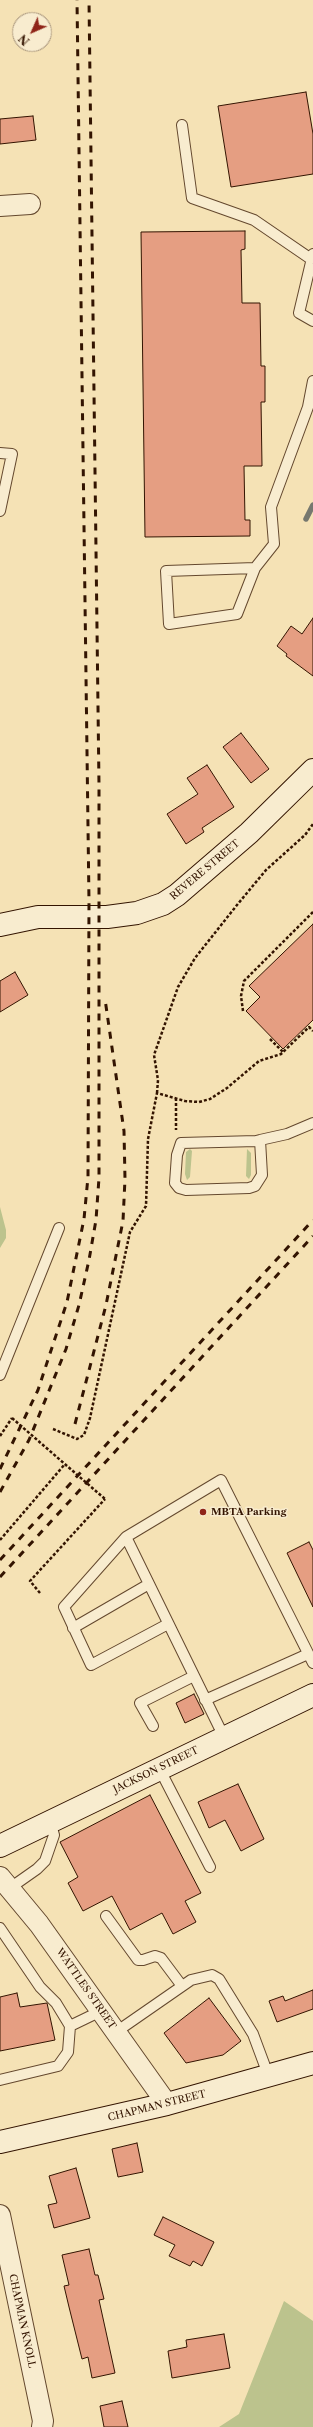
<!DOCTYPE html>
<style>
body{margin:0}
#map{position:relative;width:313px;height:2427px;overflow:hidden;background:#f5e2b5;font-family:"Libre Caslon Text",serif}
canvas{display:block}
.north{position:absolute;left:12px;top:12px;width:40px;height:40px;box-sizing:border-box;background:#f8eccf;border:1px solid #a9967d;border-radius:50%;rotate:225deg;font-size:11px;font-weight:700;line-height:16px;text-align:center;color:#331401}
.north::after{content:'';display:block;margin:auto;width:14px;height:18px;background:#8f2418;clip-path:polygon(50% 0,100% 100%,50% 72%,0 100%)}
</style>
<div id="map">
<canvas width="313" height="2427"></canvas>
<div class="north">N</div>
</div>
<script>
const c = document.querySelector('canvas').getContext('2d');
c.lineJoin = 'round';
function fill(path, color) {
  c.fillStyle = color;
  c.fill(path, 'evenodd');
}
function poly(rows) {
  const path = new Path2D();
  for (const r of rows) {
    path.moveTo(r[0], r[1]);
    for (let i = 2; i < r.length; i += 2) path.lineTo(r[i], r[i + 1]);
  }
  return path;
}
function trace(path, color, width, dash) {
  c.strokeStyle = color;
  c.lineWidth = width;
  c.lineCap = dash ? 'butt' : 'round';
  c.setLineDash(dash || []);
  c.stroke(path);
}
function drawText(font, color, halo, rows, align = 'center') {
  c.font = font + ' "Libre Caslon Text",serif';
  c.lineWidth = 3;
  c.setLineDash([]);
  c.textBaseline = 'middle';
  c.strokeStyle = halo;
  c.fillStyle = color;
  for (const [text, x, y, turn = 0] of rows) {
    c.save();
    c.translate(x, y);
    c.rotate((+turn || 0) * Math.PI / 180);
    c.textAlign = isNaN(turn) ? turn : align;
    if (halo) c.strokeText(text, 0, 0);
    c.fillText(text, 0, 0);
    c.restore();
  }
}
const green = poly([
 [190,1149,192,1151,190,1177,187,1180,185,1174,186,1152],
 [247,1149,251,1153,251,1175,249,1179,246,1176],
 [0,1207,6,1230,6,1238,0,1248],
 [284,2301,313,2321,313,2427,219,2427,239,2414]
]);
const stream = poly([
 [306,519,313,505]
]);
const building = poly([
 [306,92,313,134,313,174,231,187,218,106,306,92],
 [33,116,36,140,0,144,0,119,33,116],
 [245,231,245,249,241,250,242,303,260,303,261,366,265,366,265,402,261,402,262,466,244,466,245,520,250,520,250,536,145,537,141,232,245,231],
 [313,618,313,676,286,656,287,654,277,646,291,626,302,634,313,618],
 [241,733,269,769,251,783,223,747,241,733],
 [207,765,234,807,202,828,204,832,186,844,167,814,198,794,187,778,207,765],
 [313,924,313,1020,283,1049,246,1011,260,997,249,986,313,924],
 [15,972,28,995,0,1012,0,981,15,972],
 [309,1542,313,1550,313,1607,287,1553,309,1542],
 [194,1694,204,1714,185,1723,176,1703,194,1694],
 [238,1784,264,1839,241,1851,225,1820,209,1828,198,1802,238,1784],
 [150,1795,201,1893,185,1901,196,1922,173,1934,162,1913,130,1930,112,1896,83,1911,68,1883,78,1877,60,1842,150,1795],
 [313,1990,313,2009,277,2022,269,2001,283,1996,285,2001,313,1990],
 [17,1993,20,2007,47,2003,55,2040,0,2051,0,1997,17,1993],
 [209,1998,241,2041,223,2055,186,2063,164,2033,209,1998],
 [137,2143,143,2172,118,2177,112,2149,137,2143],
 [76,2168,90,2218,54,2228,48,2205,57,2203,49,2176,76,2168],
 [163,2217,214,2242,202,2266,193,2261,190,2266,169,2256,175,2245,154,2235,163,2217],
 [89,2249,95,2275,98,2275,104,2299,99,2300,115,2373,92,2378,88,2357,82,2359,69,2307,64,2286,69,2285,62,2255,89,2249],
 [224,2334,230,2368,172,2378,168,2351,187,2347,186,2340,224,2334],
 [122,2401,128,2427,104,2427,100,2406,122,2401]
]);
const path = poly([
 [243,1011,241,996,244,981,313,912],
 [270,1039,283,1052],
 [157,1093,158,1080,154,1055,178,987,195,958,237,905,266,870,305,835,313,824],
 [176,1098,176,1130],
 [53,1429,77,1439,84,1435,90,1418,130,1232,146,1206,148,1139,157,1093,185,1101,199,1102,210,1099,227,1088,259,1061,281,1054,309,1027,313,1031],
 [0,1436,12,1418],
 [0,1540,65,1464],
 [40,1593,30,1581,105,1499]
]);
const lane = poly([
 [182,125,192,198,254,220,311,259],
 [313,254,299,313,313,321],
 [0,453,12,454,0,511],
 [255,568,166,571,169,624,237,614,255,568,274,544,271,507,308,407,313,381],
 [260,1140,262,1175,255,1186,249,1188,186,1190,179,1188,175,1183,177,1155,181,1143,256,1141,260,1140,287,1134,313,1123],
 [0,1375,59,1228],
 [126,1537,64,1607,91,1665,168,1624],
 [73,1628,149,1584],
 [205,1700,308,1654],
 [153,1726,140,1703,194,1676],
 [224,1737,126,1537,221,1480,313,1663],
 [159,1768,210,1867],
 [10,1888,37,1869,45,1861,54,1835,50,1821],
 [106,1916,138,1960,143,1960,155,1956,161,1958,182,1986],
 [0,1928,40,1987,56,2003,70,2026],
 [116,2032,191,1980,212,1975,219,1979,253,2034,269,2077],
 [0,2080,58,2066,68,2052,70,2026,101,2011]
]);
const street = poly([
 [0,206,30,204],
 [0,1877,39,1924,167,2104],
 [0,2215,43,2421,42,2427]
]);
const secondary = poly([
 [0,925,38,917,107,917,137,913,163,904,177,895,249,833,313,770],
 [0,1846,313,1695],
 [0,2142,167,2104,313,2063]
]);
const rail = poly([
 [75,1424,106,1305,123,1221,125,1179,124,1131,105,999],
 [0,1469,38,1390,67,1302,84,1219,88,1177,89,902,77,0],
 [0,1492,29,1440,66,1349,79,1305,89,1260,96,1220,99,1178,99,785,89,0],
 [0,1560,313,1220],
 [0,1577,313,1236]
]);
const pathBridge = poly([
 [12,1418,105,1499]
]);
const markers = [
 [203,1512,4,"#8f2418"]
];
const streetNames = [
 ["REVERE STREET",205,870,-40],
 ["JACKSON STREET",156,1770,-26],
 ["WATTLES STREET",86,1989,55],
 ["CHAPMAN STREET",157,2106,-14],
 ["CHAPMAN KNOLL",22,2321,78]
];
const poiNames = [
 ["MBTA Parking",211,1512]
];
fill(green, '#bcc38d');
trace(stream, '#76786f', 5.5);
fill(building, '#e59e82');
trace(building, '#331401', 1);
trace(lane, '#64482e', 12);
trace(street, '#64482e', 22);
trace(secondary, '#331401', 24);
trace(path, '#331401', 2.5, [3, 2]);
trace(lane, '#f8eccf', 10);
trace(street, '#f8eccf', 20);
trace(secondary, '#f8eccf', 22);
trace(rail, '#331401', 3, [7, 7]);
trace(pathBridge, '#331401', 2.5, [3, 2]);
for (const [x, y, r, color] of markers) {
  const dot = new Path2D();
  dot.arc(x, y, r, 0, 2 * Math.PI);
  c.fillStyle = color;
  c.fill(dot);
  trace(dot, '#f8eccf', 1.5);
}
drawText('10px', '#331401', '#f8eccf', streetNames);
drawText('bold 10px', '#331401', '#f8eccf', poiNames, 'left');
</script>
